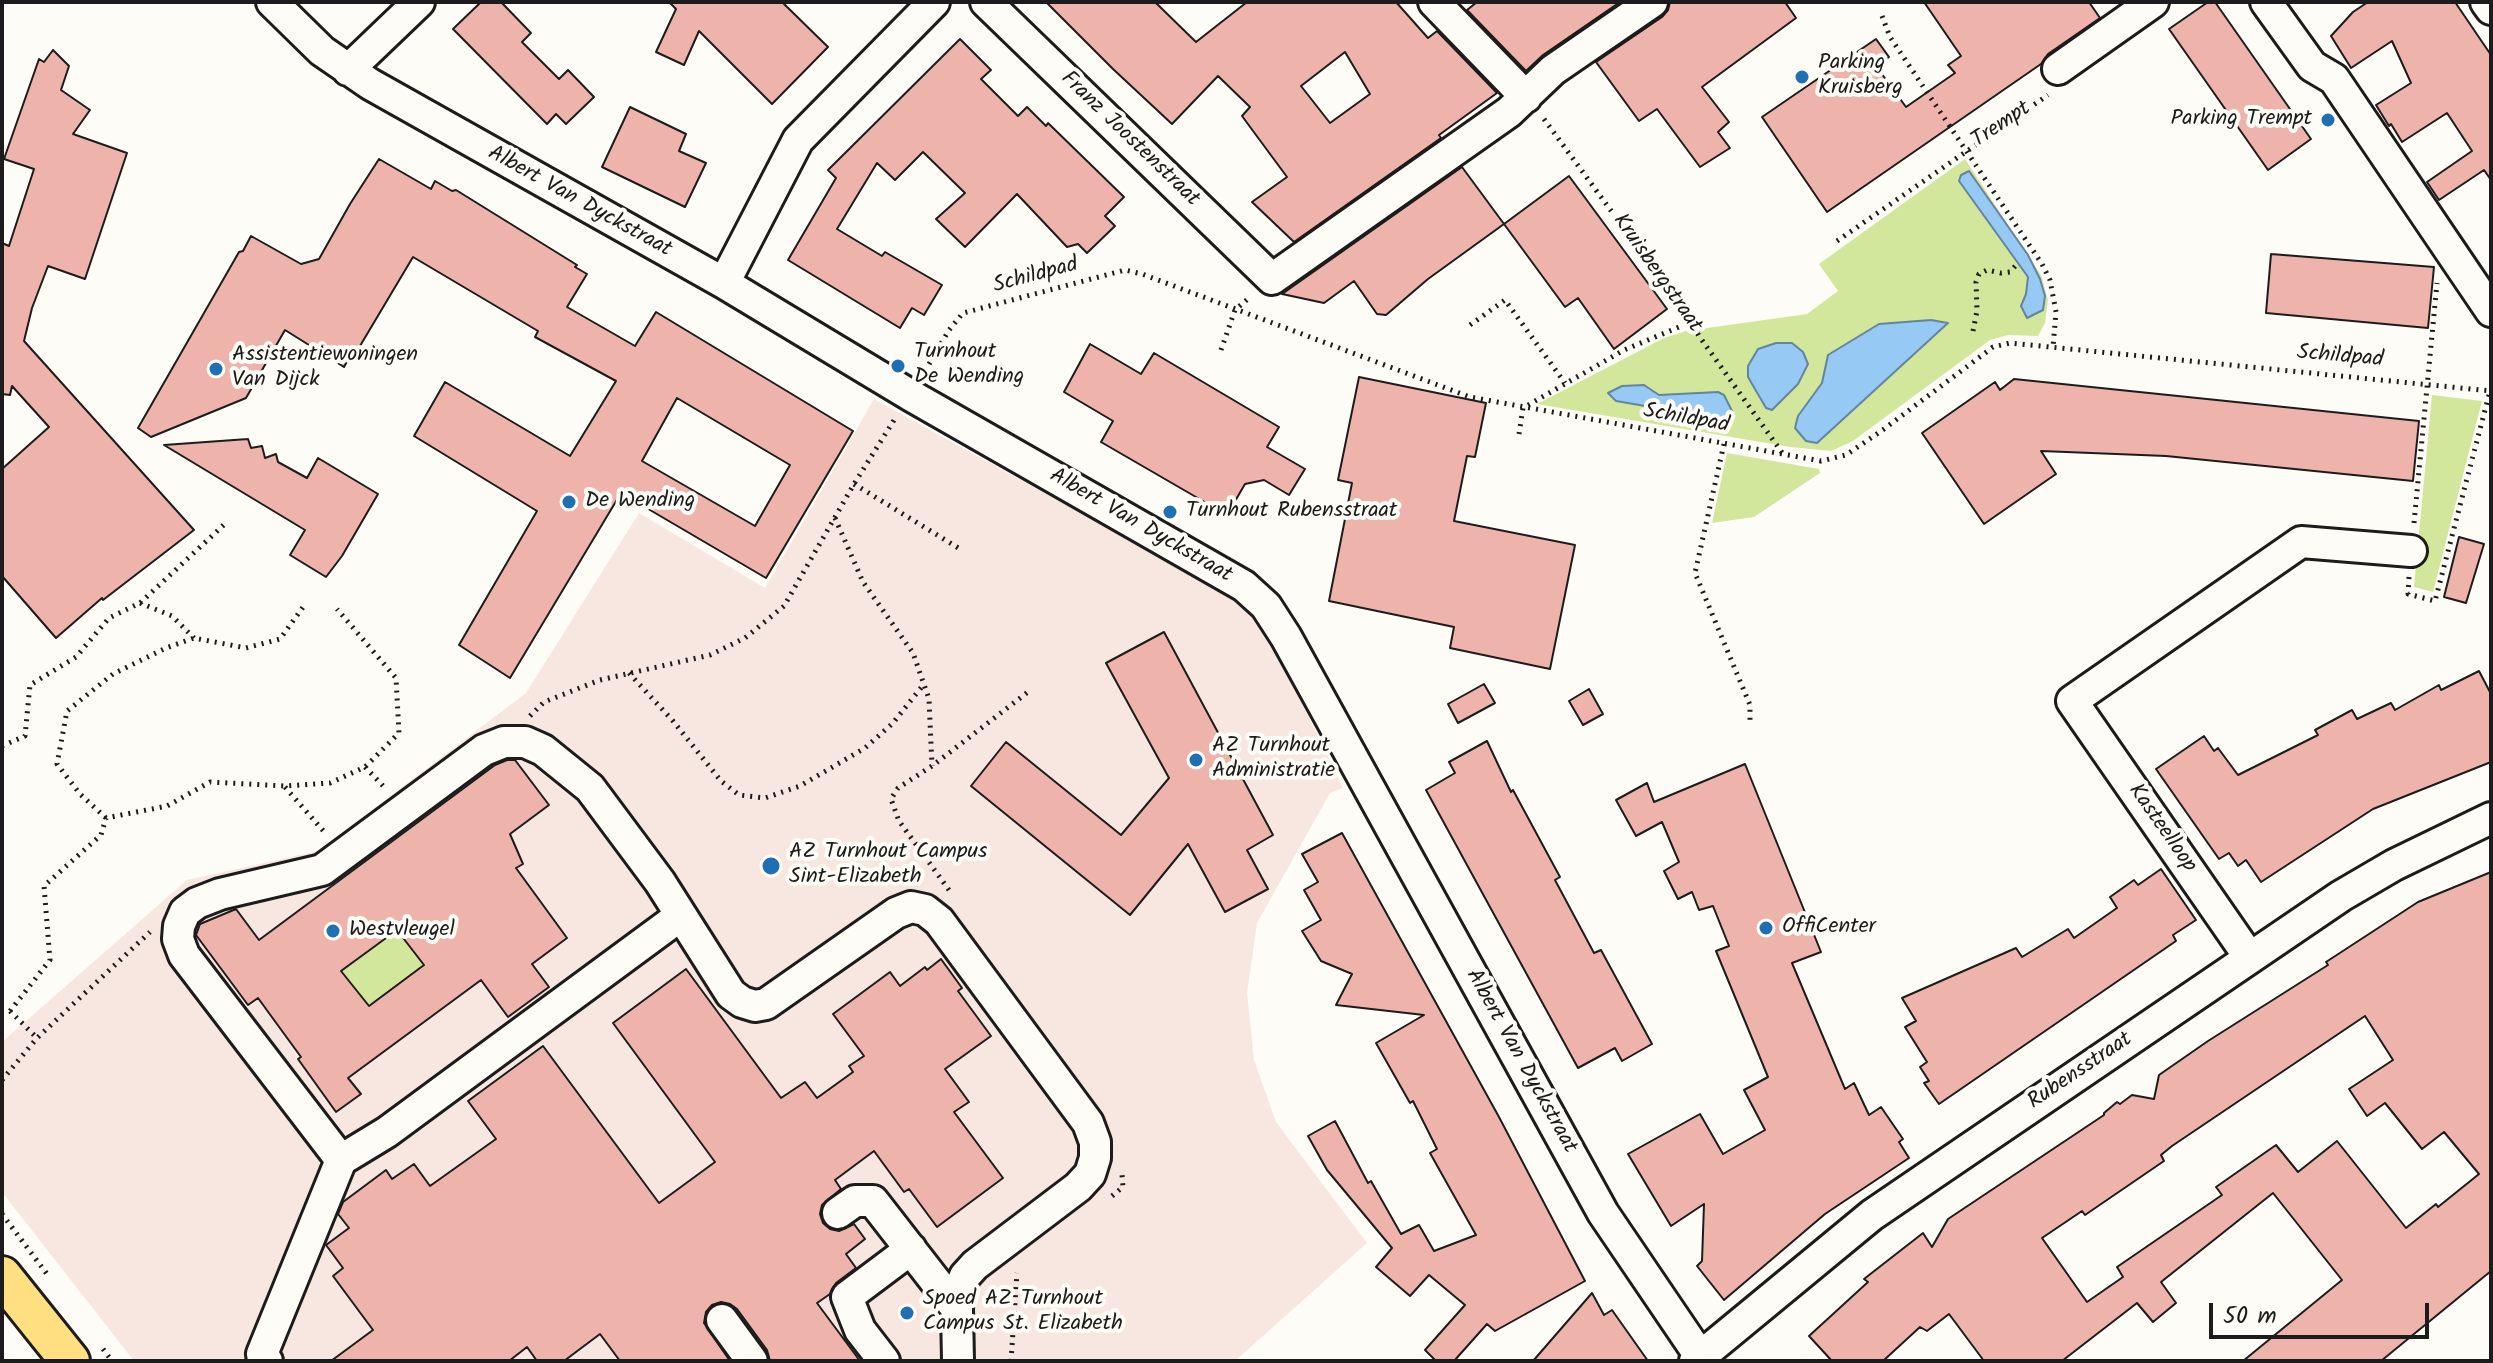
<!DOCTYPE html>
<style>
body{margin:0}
#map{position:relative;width:2493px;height:1363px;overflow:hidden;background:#fdfcf7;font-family:Kalam,sans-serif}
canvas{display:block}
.frame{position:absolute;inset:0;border:4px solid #1c1c1c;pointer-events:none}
.scale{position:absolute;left:2209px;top:1303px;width:220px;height:36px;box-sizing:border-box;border:4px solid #1c1c1c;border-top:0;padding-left:10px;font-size:24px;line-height:28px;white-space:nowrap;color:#1c1c1c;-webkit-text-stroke:6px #fdfcf7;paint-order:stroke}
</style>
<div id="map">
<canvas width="2493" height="1363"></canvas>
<div class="frame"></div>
<div class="scale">50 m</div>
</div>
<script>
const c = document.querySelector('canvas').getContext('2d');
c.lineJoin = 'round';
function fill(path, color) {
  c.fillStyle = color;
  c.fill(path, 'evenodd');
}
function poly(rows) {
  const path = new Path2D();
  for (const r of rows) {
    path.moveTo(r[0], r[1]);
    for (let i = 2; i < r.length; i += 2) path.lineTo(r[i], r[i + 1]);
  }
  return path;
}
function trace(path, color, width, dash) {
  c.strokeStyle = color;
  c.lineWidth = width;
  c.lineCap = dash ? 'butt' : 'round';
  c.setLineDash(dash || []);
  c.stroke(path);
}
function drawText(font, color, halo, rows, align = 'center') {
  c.font = font + ' Kalam,sans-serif';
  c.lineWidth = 8;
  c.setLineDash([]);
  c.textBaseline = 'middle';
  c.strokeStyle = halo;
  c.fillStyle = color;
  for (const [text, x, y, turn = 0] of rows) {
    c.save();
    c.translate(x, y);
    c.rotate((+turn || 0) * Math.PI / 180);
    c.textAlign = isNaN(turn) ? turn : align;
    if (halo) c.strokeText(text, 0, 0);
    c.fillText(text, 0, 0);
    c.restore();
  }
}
const built = poly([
 [874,399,1258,611,1343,788,1330,793,1257,923,1247,993,1254,1060,1276,1122,1367,1243,1235,1361,134,1361,2,1192,2,1042,187,880,318,851,526,693,639,513,765,588]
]);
const green = poly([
 [1965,159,2041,275,2048,300,2045,323,2038,336,2008,335,1990,340,1853,441,1831,451,1790,447,1537,404,1664,338,1686,331,1807,314,1838,291,1819,264],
 [2432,395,2482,401,2433,592,2414,587],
 [1727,453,1819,469,1820,473,1754,517,1712,523],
 [397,930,462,936,330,1035,343,974,341,971]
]);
const water = poly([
 [1969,171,2028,255,2040,279,2045,296,2043,310,2027,318,2021,306,2026,294,2028,277,1959,181,1961,175,1969,171],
 [1931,320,1948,323,1817,443,1806,441,1795,428,1798,416,1822,383,1828,355,1879,324,1931,320],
 [1776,343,1792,343,1803,352,1808,364,1798,384,1772,410,1766,408,1748,377,1748,366,1758,349,1776,343],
 [1644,385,1659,395,1718,392,1724,395,1734,415,1727,420,1616,401,1608,393,1622,386,1644,385]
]);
const building = poly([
 [481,2,501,2,531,33,522,42,559,79,568,70,594,97,566,124,556,114,547,124,453,29,481,2],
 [669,2,782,2,828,47,772,104,699,31,684,65,656,52,676,9,669,2],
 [1046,2,1155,2,1196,42,1247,2,1396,2,1428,38,1437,31,1497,93,1439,135,1441,138,1294,242,1252,202,1287,177,1242,116,1250,107,1218,76,1172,124,1113,69,1046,2],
 [1345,52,1370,94,1330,123,1301,86,1345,52],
 [1477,2,1620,2,1543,55,1526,71,1467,10,1477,2],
 [1670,2,1785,2,1796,18,1702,87,1729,122,1718,132,1730,148,1700,167,1657,109,1639,121,1596,62,1662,17,1668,10,1670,2],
 [1924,2,2089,2,2100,18,2048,54,2041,64,1827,212,1762,117,1876,39,1889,57,1876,66,1906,107,1955,73,1948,65,1961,56,1924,2],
 [2208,2,2215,2,2311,139,2268,170,2169,29,2208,2],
 [2368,2,2455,2,2491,55,2491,180,2484,170,2439,200,2427,182,2472,151,2447,113,2402,142,2391,124,2389,126,2376,105,2411,83,2392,41,2351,68,2331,36,2353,12,2368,2],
 [960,39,991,70,981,79,1018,116,1027,107,1046,126,1048,123,1124,197,1105,216,1115,226,1087,253,1078,244,1067,247,1017,194,965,247,936,219,965,193,923,152,895,180,877,163,837,229,882,256,885,252,942,285,924,315,912,308,900,328,788,260,836,178,828,170,960,39],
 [53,50,69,66,61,90,90,110,73,134,127,153,85,279,48,266,32,308,24,341,194,530,103,600,102,598,56,638,2,576,2,469,49,427,12,386,10,395,2,394,2,243,9,246,34,169,4,159,39,59,44,62,53,50],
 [630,107,686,134,679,151,706,163,685,207,602,167,630,107],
 [379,159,431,189,435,181,452,191,456,190,577,265,575,267,587,274,567,307,635,346,656,312,853,431,766,578,621,493,510,678,459,645,537,511,414,436,445,382,570,456,616,381,535,337,538,331,413,257,357,351,352,352,344,367,285,330,246,398,151,437,138,428,239,252,243,251,251,236,301,264,319,259,350,204,379,159],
 [677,398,790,465,755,526,642,461,677,398],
 [1462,167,1504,224,1428,279,1386,315,1377,314,1354,281,1324,303,1282,294,1462,167],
 [1569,176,1667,309,1614,349,1578,298,1565,307,1504,224,1569,176],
 [2271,254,2434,267,2428,328,2266,313,2271,254],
 [1090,344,1141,374,1154,353,1279,427,1267,447,1305,469,1289,495,1264,480,1245,484,1227,515,1101,442,1113,421,1064,392,1090,344],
 [1359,377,1486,403,1475,457,1467,456,1454,521,1575,545,1550,669,1450,648,1454,627,1329,601,1352,483,1338,480,1359,377],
 [2014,379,2419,421,2413,481,2166,456,2041,451,2056,474,1984,524,1922,433,1995,382,2000,390,2014,379],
 [248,439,251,448,262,446,265,458,276,454,278,462,307,478,318,458,378,494,342,556,326,577,290,555,305,530,164,445,248,439],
 [2459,537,2484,544,2466,603,2444,597,2459,537],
 [1164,632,1273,835,1247,850,1268,889,1225,912,1188,844,1130,915,971,786,1006,742,1121,835,1169,778,1106,663,1164,632],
 [2479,671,2491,694,2491,762,2373,809,2261,882,2246,860,2238,866,2229,853,2219,859,2156,769,2204,736,2214,751,2218,748,2238,775,2318,735,2315,730,2352,710,2357,719,2391,703,2395,710,2439,685,2441,690,2479,671],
 [1484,684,1495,703,1458,723,1448,704,1484,684],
 [1589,689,1603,714,1583,725,1569,701,1589,689],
 [1487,741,1511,792,1513,790,1560,877,1555,880,1594,953,1601,950,1652,1044,1622,1061,1615,1048,1578,1068,1426,790,1455,773,1449,762,1487,741],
 [507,760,515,760,549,805,510,834,523,864,516,868,567,938,532,964,549,987,508,1017,481,980,348,1078,361,1094,336,1112,298,1059,301,1057,258,998,248,1005,196,935,200,924,236,909,259,940,495,765,507,760],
 [397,930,424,965,369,1006,341,971,397,930],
 [1745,764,1821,952,1792,963,1845,1089,1854,1083,1869,1115,1881,1107,1903,1139,1899,1142,1909,1158,1825,1214,1724,1300,1697,1266,1702,1261,1704,1204,1671,1226,1628,1154,1700,1114,1723,1154,1765,1130,1744,1090,1768,1077,1716,951,1729,946,1713,906,1699,910,1692,892,1678,899,1664,871,1679,862,1662,822,1636,836,1616,800,1647,783,1654,802,1745,764],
 [1342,833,1499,1117,1585,1281,1495,1331,1487,1324,1454,1361,1436,1361,1425,1350,1465,1305,1429,1275,1410,1296,1376,1267,1392,1248,1327,1170,1308,1136,1335,1121,1368,1183,1371,1181,1401,1234,1419,1225,1434,1251,1476,1235,1430,1153,1437,1149,1413,1101,1410,1103,1376,1043,1424,1015,1336,1005,1352,974,1321,961,1302,931,1321,920,1304,890,1318,882,1302,854,1342,833],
 [2161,869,2196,920,2173,935,2176,941,1939,1104,1924,1083,1929,1081,1920,1067,1927,1062,1905,1027,1916,1021,1902,998,2016,948,2022,957,2068,929,2074,938,2117,908,2110,897,2134,880,2138,885,2161,869],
 [2491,872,2491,1271,2381,1361,2243,1361,2342,1280,2273,1193,2161,1282,2176,1303,2153,1322,2137,1303,2062,1361,1984,1361,1949,1314,1927,1331,1920,1327,1883,1361,1832,1361,1809,1336,1868,1282,1864,1279,1923,1233,1932,1247,1948,1219,2104,1115,2104,1113,2117,1102,2120,1104,2132,1095,2154,1099,2159,1075,2208,1041,2328,965,2326,962,2418,902,2491,872],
 [2365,1016,2393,1060,2349,1089,2367,1116,2385,1103,2422,1149,2444,1132,2479,1174,2438,1207,2436,1204,2406,1228,2337,1141,2298,1172,2276,1145,2216,1187,2222,1195,2117,1267,2123,1277,2087,1302,2042,1238,2082,1211,2085,1215,2164,1161,2161,1155,2172,1146,2365,1016],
 [941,959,962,988,958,991,991,1036,945,1069,969,1102,954,1112,1003,1178,937,1227,909,1189,904,1192,874,1151,835,1180,841,1189,822,1205,820,1214,823,1223,830,1229,839,1231,854,1224,865,1239,846,1254,856,1268,836,1283,830,1294,817,1303,860,1361,770,1361,767,1350,737,1309,730,1304,721,1302,712,1305,706,1312,704,1323,730,1361,620,1361,600,1334,564,1361,537,1361,527,1347,509,1361,331,1361,373,1330,333,1276,343,1268,326,1245,349,1228,338,1214,343,1202,386,1170,392,1179,414,1164,430,1186,496,1139,468,1101,543,1046,659,1203,715,1162,613,1023,686,969,781,1098,805,1082,817,1098,853,1072,849,1066,864,1056,833,1014,890,972,900,986,925,967,927,970,941,959],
 [1592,1293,1604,1315,1612,1310,1648,1361,1533,1361,1592,1293]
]);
const path = poly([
 [1882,16,1890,37,2042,264,2050,280,2056,312,2053,347],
 [1544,119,1688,316,1699,336,1783,454],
 [1837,241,2048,95],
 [1470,325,1505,300,1565,383],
 [1973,331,1977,311,1976,282,1979,274,1987,270,2001,273,2010,272,2017,264],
 [1221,350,1235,310,1250,297],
 [925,371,949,330,963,313,1125,270,1142,274,1470,397,1821,461,1846,455,1884,429,1993,347,2010,343,2491,391],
 [1519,434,1523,408,1624,350,1691,322],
 [1724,444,1695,573,1750,705,1750,722],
 [854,484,960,549],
 [835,518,863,582,913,653,929,699,932,766],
 [2414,523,2437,283],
 [2409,577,2408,594,2435,601,2490,391],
 [140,603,172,616,194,638],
 [629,673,673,721,721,781,739,795,765,798,800,786,865,748,893,723,924,684],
 [530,716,544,702,600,680,710,655,745,638,784,606,854,484,896,417],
 [2,746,25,736,30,685,76,657,109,618,140,603,228,521],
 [365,767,386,789],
 [285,787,326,834],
 [106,818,80,794,57,764,67,711,113,674,166,648,194,638,246,648,280,639,306,603],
 [949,890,899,821,891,799,898,788,932,766,1028,692],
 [2,1011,10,1011,37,1038],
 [10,1011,50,960,44,886,101,835,106,818,167,806,210,782,285,786,330,783,365,767,399,733,396,678,337,609],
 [2,1080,37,1038,150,932],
 [1112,1196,1123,1187,1122,1175],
 [2,1214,47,1274],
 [103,1349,112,1361],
 [1011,1361,1017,1273]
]);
const minor = poly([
 [272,2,322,51,370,84,724,283,910,395,1244,586,1266,606,1286,637,1603,1213,1700,1356],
 [986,2,1272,279,1509,112,1553,70,1652,2],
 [1434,2,1526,97],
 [2266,2,2312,66,2334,79,2491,311],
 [2486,2,2491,9],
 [2058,69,2153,2],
 [348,70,419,2],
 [724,283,798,140,934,2],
 [2250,958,2072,701,2301,542,2411,551],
 [341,1160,184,955,178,939,179,926,185,912,197,903,220,894,322,870,484,750,504,742,525,742,543,750,590,788,660,882,731,994,742,1002,755,1006,766,1004,896,913,911,907,925,910,939,921,1088,1123,1095,1142,1095,1158,1090,1174,1078,1187,975,1265,965,1276,958,1293,957,1309,958,1361],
 [838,1213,855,1201,873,1201,957,1309],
 [722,1320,752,1361],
 [267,1361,262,1354,341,1160,387,1132,680,916],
 [884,1361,860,1330,847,1297,911,1249],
 [1695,1361,1872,1215,1944,1166,2341,896,2394,865,2491,818]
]);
const major = poly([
 [2,1276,70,1361]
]);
const markers = [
 [1802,77,8,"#1f6fb2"],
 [2328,120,8,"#1f6fb2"],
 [898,366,8,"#1f6fb2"],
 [216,369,8,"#1f6fb2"],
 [569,502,8,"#1f6fb2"],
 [1170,512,8,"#1f6fb2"],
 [1196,760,8,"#1f6fb2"],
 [771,866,10,"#1f6fb2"],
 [1766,928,8,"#1f6fb2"],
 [333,931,8,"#1f6fb2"],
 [907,1313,8,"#1f6fb2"]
];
const poiNames = [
 ["Parking",1818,64],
 ["Kruisberg",1818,89],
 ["Parking Trempt",2312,120,"right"],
 ["Turnhout",914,353],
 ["De Wending",914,378],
 ["Assistentiewoningen",232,356],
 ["Van Dijck",232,381],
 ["De Wending",585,502],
 ["Turnhout Rubensstraat",1186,512],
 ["AZ Turnhout",1212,747],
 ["Administratie",1212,772],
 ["AZ Turnhout Campus",789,853],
 ["Sint-Elizabeth",789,878],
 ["OffiCenter",1782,928],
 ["Westvleugel",349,931],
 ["Spoed AZ Turnhout",923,1300],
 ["Campus St. Elizabeth",923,1325]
];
const streetNames = [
 ["Trempt",2002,126,-34],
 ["Franz Joostenstraat",1129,140,44],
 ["Albert Van Dyckstraat",579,203,29],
 ["Kruisbergstraat",1656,274,55],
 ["Schildpad",1036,277,-15],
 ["Schildpad",2340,358,5],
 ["Schildpad",1686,420,10],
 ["Albert Van Dyckstraat",1140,527,30],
 ["Kasteelloop",2161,829,55],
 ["Albert Van Dyckstraat",1520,1062,61],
 ["Rubensstraat",2081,1072,-34]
];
fill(built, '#f8e6e0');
fill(green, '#d3e79c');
fill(water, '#96c9f3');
trace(water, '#65849d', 2);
fill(building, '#eeb3ab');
trace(building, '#1c1c1c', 2);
trace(minor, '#1c1c1c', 36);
trace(major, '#1c1c1c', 44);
trace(path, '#1c1c1c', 5, [2, 6]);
trace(minor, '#fdfcf7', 30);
trace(major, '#ffdf80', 38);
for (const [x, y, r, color] of markers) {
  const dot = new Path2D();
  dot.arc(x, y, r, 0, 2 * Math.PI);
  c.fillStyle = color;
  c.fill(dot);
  trace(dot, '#fdfcf7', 3);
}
drawText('22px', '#1c1c1c', '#fdfcf7', poiNames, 'left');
drawText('22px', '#1c1c1c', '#fdfcf7', streetNames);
</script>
